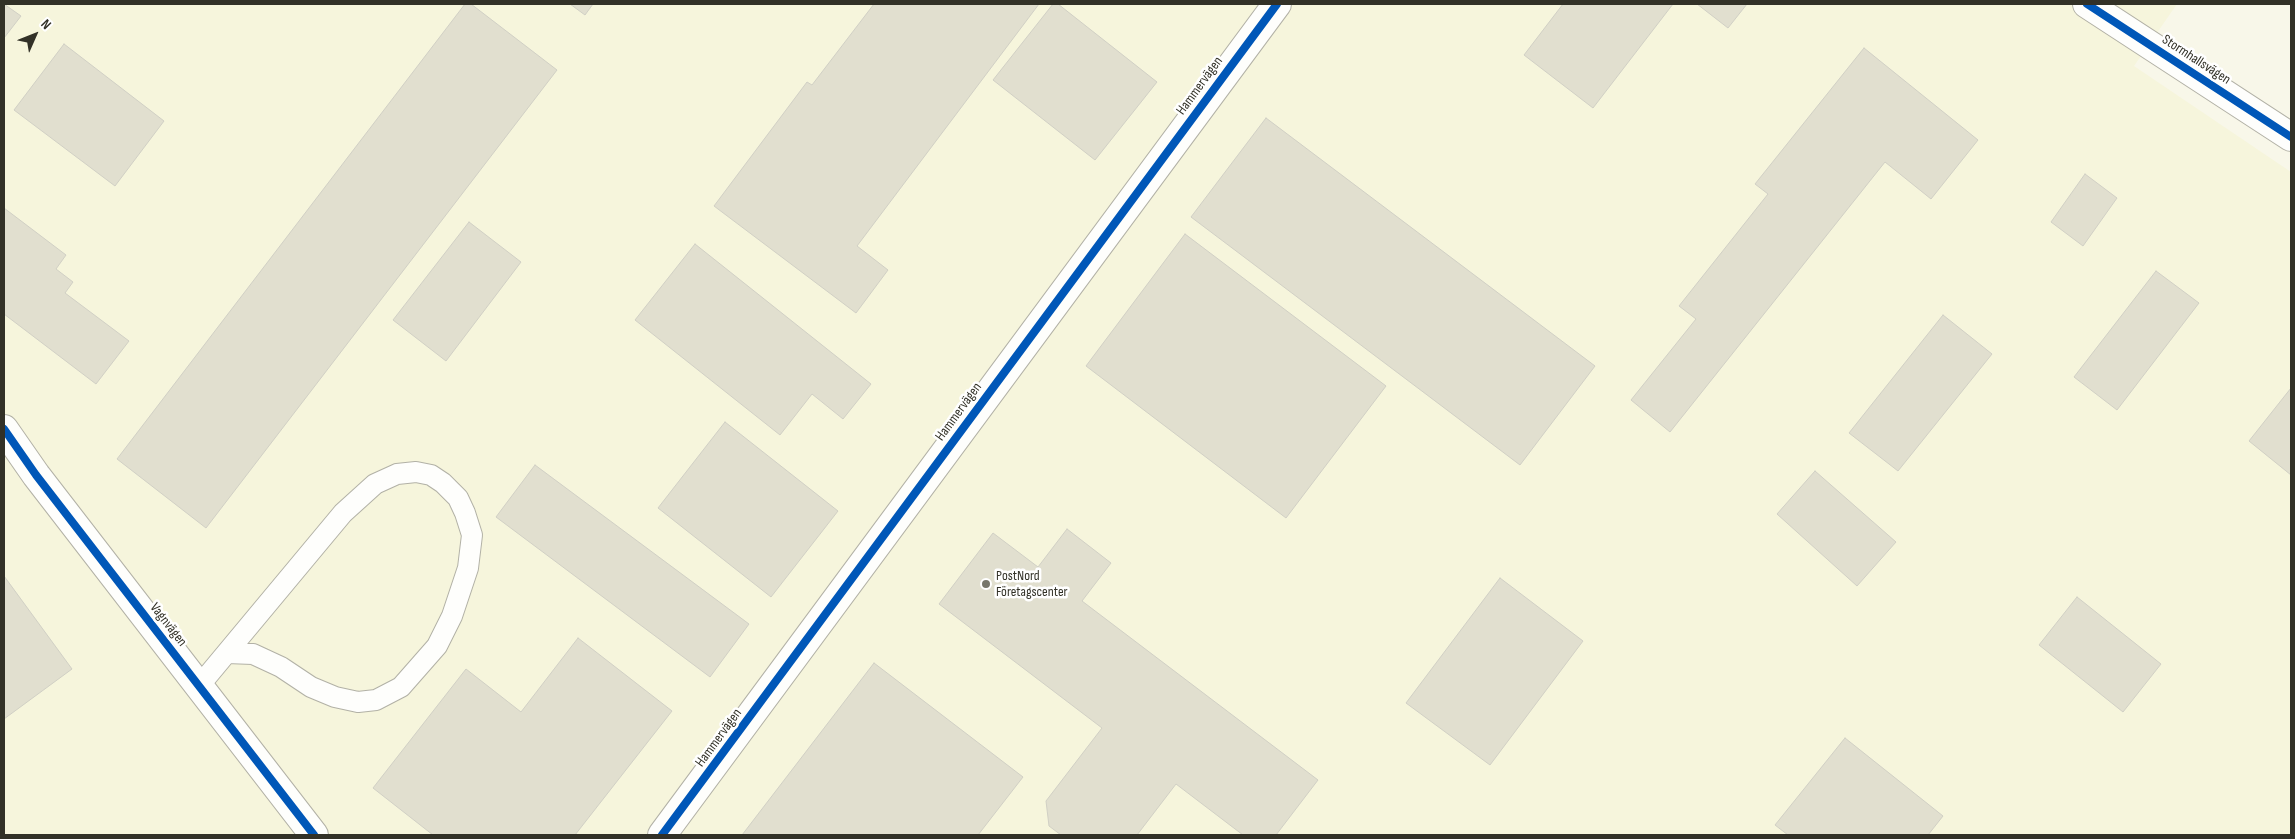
<!DOCTYPE html>
<meta charset="utf-8">
<style>
body{margin:0}
#map{position:relative;width:2295px;height:839px;overflow:hidden;background:#f8f7e9;font-family:"Sofia Sans Condensed",sans-serif}
canvas{display:block}
.frame{position:absolute;inset:0;border:5px solid #323127;pointer-events:none}
.north{position:absolute;left:10px;top:10px;width:50px;height:50px;-webkit-text-stroke:4px #fff;paint-order:stroke;rotate:46deg;font-size:14px;font-weight:700;line-height:20px;text-align:center;color:#323127}
.north::after{content:'';display:block;margin:auto;width:18px;height:22px;background:#323127;clip-path:polygon(50% 0,100% 100%,50% 72%,0 100%)}
</style>
<div id="map">
<canvas width="2295" height="839"></canvas>
<div class="frame"></div>
<div class="north">N</div>
</div>
<script>
const c = document.querySelector('canvas').getContext('2d');
c.lineJoin = 'round';
function fill(path, color) {
  c.fillStyle = color;
  c.fill(path, 'evenodd');
}
function poly(rows) {
  const path = new Path2D();
  for (const r of rows) {
    path.moveTo(r[0], r[1]);
    for (let i = 2; i < r.length; i += 2) path.lineTo(r[i], r[i + 1]);
  }
  return path;
}
function trace(path, color, width, dash) {
  c.strokeStyle = color;
  c.lineWidth = width;
  c.lineCap = dash ? 'butt' : 'round';
  c.setLineDash(dash || []);
  c.stroke(path);
}
function drawText(font, color, halo, rows, align = 'center') {
  c.font = font + ' "Sofia Sans Condensed",sans-serif';
  c.lineWidth = 5;
  c.setLineDash([]);
  c.textBaseline = 'middle';
  c.strokeStyle = halo;
  c.fillStyle = color;
  for (const [text, x, y, turn = 0] of rows) {
    c.save();
    c.translate(x, y);
    c.rotate((+turn || 0) * Math.PI / 180);
    c.textAlign = isNaN(turn) ? turn : align;
    if (halo) c.strokeText(text, 0, 0);
    c.fillText(text, 0, 0);
    c.restore();
  }
}
const built = poly([
 [4,4,2177,4,2134,66,2291,172,2291,835,4,835]
]);
const building = poly([
 [4,4,21,16,4,38,4,4],
 [465,4,471,4,557,70,206,528,117,459,465,4],
 [570,4,593,4,585,15,570,4],
 [874,4,1039,4,857,246,888,270,856,313,714,206,807,82,812,85,874,4],
 [1053,4,1058,4,1157,82,1095,160,993,80,1053,4],
 [1563,4,1673,4,1593,108,1524,55,1563,4],
 [1697,4,1747,4,1728,28,1697,4],
 [64,44,164,121,115,186,14,110,64,44],
 [1864,48,1978,140,1931,199,1885,162,1670,432,1631,400,1696,319,1679,306,1768,194,1755,184,1864,48],
 [1266,118,1595,366,1520,465,1191,217,1266,118],
 [2085,174,2117,198,2083,246,2051,222,2085,174],
 [4,208,66,255,56,269,73,282,65,293,129,341,96,384,4,314,4,208],
 [469,222,521,262,446,361,393,320,469,222],
 [1185,234,1386,386,1286,518,1086,366,1185,234],
 [695,244,871,384,843,419,812,394,780,435,635,320,695,244],
 [2156,271,2199,303,2117,410,2074,377,2156,271],
 [1943,315,1992,354,1898,471,1849,433,1943,315],
 [2291,388,2291,475,2249,441,2291,388],
 [725,422,838,511,771,597,658,508,725,422],
 [535,465,749,624,710,677,496,517,535,465],
 [1815,471,1896,542,1857,586,1777,514,1815,471],
 [1067,529,1111,563,1082,601,1318,780,1276,835,1243,835,1176,784,1137,835,1061,835,1049,826,1046,801,1102,728,939,604,993,533,1038,567,1067,529],
 [4,576,72,669,4,719,4,576],
 [1500,578,1583,641,1490,765,1406,703,1500,578],
 [2077,597,2161,664,2123,712,2039,645,2077,597],
 [578,638,672,711,575,835,433,835,373,788,466,669,521,712,578,638],
 [874,663,1023,777,978,835,742,835,874,663],
 [1845,738,1943,816,1928,835,1788,835,1775,825,1845,738]
]);
const service = poly([
 [199,686,343,513,375,484,397,474,416,472,431,475,443,483,458,498,465,513,472,535,468,568,452,616,437,646,401,687,376,700,358,702,335,697,311,687,281,667,253,654,227,653]
]);
const minor = poly([
 [2087,4,2291,137],
 [4,429,36,475,314,835],
 [662,835,1277,4]
]);
const cycleway = poly([
 [2087,4,2291,137],
 [4,429,36,475,314,835],
 [662,835,1277,4]
]);
const markers = [
 [986,584,5,"#77766b"]
];
const streetNames = [
 ["Stormhallsvägen",2196,60,33],
 ["Hammervägen",1200,86,-54],
 ["Hammervägen",959,412,-54],
 ["Vagnvägen",168,625,52],
 ["Hammervägen",719,738,-54]
];
const poiNames = [
 ["PostNord",996,576],
 ["Företagscenter",996,592]
];
fill(built, '#f6f5dc');
fill(building, '#e1dfcf');
trace(building, '#d1d0c5', 1);
trace(service, '#b2b1a6', 22);
trace(minor, '#b2b1a6', 30);
trace(service, '#fefefc', 20);
trace(minor, '#fefefc', 28);
trace(cycleway, '#0057b8', 8);
for (const [x, y, r, color] of markers) {
  const dot = new Path2D();
  dot.arc(x, y, r, 0, 2 * Math.PI);
  c.fillStyle = color;
  c.fill(dot);
  trace(dot, '#fff', 2);
}
drawText('14px', '#323127', '#fff', streetNames);
drawText('14px', '#323127', '#fff', poiNames, 'left');
</script>
